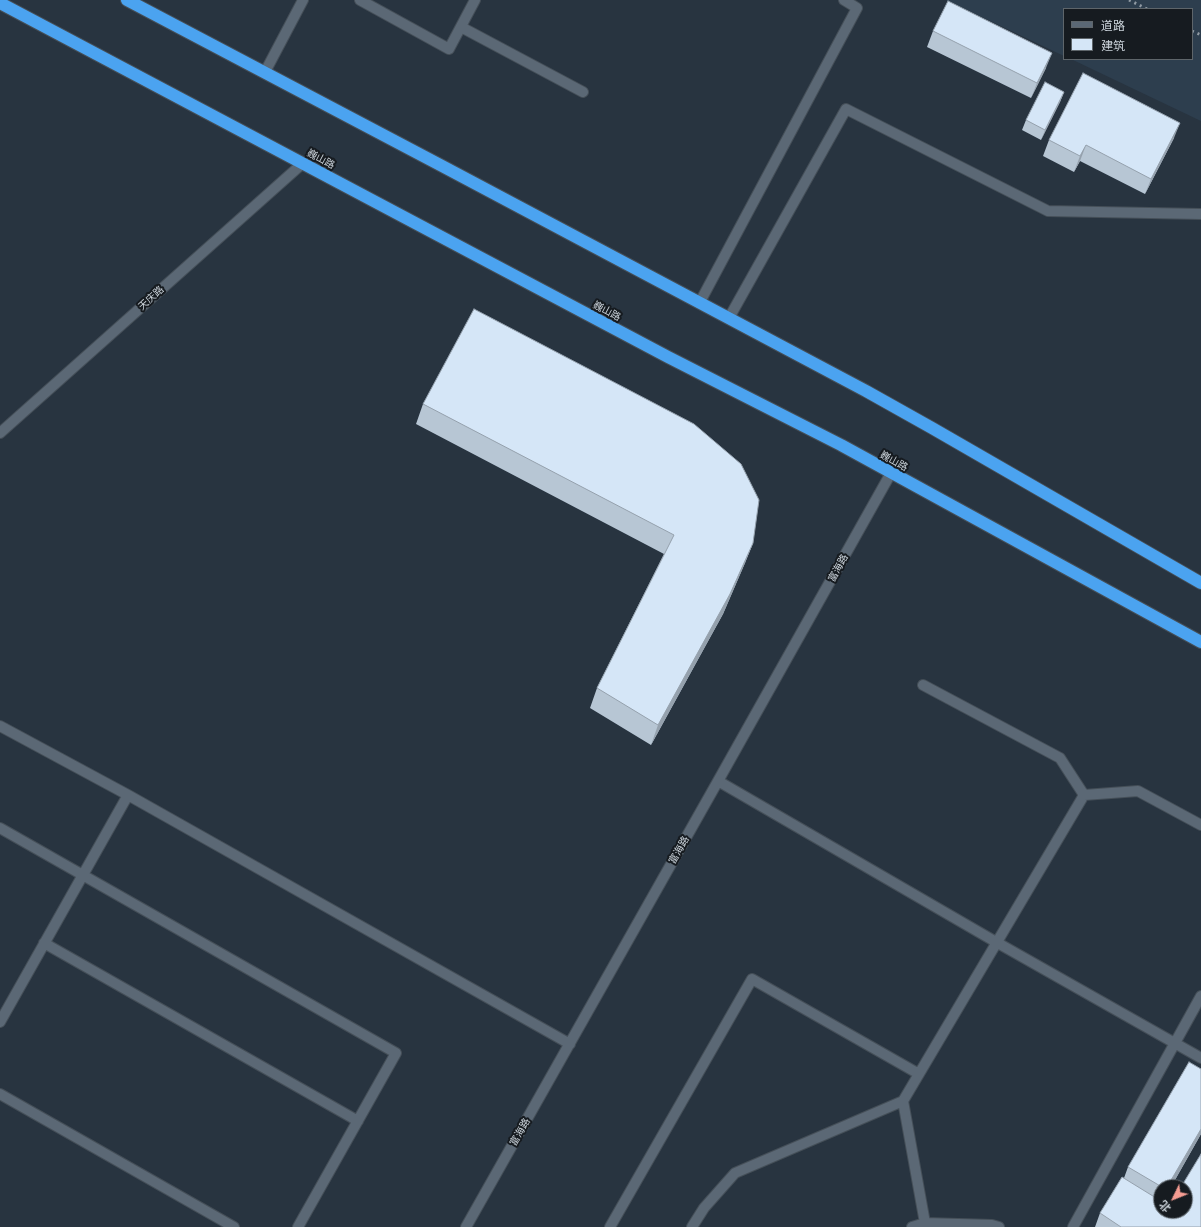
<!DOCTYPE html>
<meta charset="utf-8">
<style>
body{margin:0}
#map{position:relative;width:1201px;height:1227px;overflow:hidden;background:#283440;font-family:Commissioner,"Noto Sans SC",sans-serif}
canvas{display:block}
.legend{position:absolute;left:1063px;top:8px;width:130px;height:52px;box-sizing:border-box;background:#161b20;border:1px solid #5e656a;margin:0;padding:5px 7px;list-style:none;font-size:12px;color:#cbd3da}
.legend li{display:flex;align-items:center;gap:8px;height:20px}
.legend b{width:20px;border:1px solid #5e656a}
.north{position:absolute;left:1153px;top:1179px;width:40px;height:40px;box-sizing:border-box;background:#161b20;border:1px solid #5e656a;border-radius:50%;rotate:227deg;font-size:11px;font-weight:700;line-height:16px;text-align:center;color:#cbd3da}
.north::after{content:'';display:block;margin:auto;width:14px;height:18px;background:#f59c92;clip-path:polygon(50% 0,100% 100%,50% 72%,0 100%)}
</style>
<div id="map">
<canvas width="1201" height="1227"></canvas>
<ul class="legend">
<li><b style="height:5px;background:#5b6875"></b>道路</li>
<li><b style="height:11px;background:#d5e6f7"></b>建筑</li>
</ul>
<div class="north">北</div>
</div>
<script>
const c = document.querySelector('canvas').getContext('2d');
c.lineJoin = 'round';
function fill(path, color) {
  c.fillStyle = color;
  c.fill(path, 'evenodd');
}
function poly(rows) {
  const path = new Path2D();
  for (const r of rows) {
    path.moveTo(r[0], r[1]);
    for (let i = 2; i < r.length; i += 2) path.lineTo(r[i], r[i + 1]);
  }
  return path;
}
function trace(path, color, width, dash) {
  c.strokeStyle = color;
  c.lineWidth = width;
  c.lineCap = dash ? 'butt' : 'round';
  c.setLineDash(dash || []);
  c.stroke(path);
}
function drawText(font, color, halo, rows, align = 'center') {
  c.font = font + ' Commissioner,"Noto Sans SC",sans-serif';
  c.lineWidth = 4;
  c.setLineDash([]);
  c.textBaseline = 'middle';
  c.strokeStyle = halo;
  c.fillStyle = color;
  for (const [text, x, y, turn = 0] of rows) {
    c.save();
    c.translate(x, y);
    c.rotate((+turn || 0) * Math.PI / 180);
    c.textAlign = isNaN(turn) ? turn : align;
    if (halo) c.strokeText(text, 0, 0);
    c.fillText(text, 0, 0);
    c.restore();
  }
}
const built = poly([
 [946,0,1201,0,1201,121,1071,59,1192,59,1192,9,1064,9,1064,56]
]);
const minor = poly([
 [360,0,449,49,475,0],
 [461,27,583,92],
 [265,72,303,0],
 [700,302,857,8,844,0],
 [729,318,846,109,1048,211,1201,214],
 [0,433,303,163],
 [923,685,1060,758,1084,795],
 [0,726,128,795,570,1044],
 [718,781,996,942,1201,1058],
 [1084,795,1138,791,1201,825],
 [0,828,396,1053,298,1227],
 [44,943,358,1121],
 [0,1022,128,795],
 [0,1094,234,1227],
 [925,1223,903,1101,1084,795],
 [466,1227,718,781,891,473],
 [610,1227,752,979,919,1074],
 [692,1227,704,1208,735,1173,903,1101],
 [912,1227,925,1223,992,1225,999,1227],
 [1073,1227,1201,996]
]);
const highway = poly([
 [127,0,444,167,866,391,932,428,1201,583],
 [0,3,668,357,841,445,1201,642]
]);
const rail = poly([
 [1129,0,1147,9],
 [1192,31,1201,35]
]);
const wall = poly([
 [933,31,1046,68,1031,98,927,47],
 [1064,92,1060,102,1041,140,1022,130,1026,120],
 [1174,138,1145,194,1080,161,1074,172,1043,156,1049,140],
 [423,404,753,543,745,563,723,614,651,745,590,708,597,688,664,554,416,424],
 [1201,1069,1201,1134,1171,1187,1161,1187,1161,1211,1185,1211,1201,1227,1095,1227,1100,1213,1124,1178,1128,1167]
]);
const shadedWall = poly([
 [1052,53,1046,68,1031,98,1037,83],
 [1064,92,1060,102,1041,140,1045,130],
 [1180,123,1174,138,1145,194,1151,179],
 [1086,145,1080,161,1074,172,1080,156],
 [753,543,745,563,723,614,651,745,658,725],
 [1201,1129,1201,1134,1171,1187,1167,1187]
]);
const building = poly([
 [948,1,1052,53,1037,83,933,31,948,1],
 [1083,73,1180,123,1151,179,1086,145,1080,156,1049,140,1083,73],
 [1045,82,1064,92,1045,130,1026,120,1045,82],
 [474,309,694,424,741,464,759,500,753,543,730,594,658,725,597,688,674,535,423,404,474,309],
 [1189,1062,1201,1069,1201,1129,1167,1187,1162,1187,1128,1167,1189,1062],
 [1201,1154,1201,1227,1121,1227,1100,1213,1122,1177,1161,1201,1161,1211,1185,1211,1185,1187,1181,1187,1201,1154]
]);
const streetNames = [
 ["巍山路",321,159,28],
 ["天庆路",151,298,-42],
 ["巍山路",607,311,28],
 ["巍山路",894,461,29],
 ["富海路",838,568,-61],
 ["富海路",679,850,-60],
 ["富海路",520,1132,-60]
];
fill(built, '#2d3e4e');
trace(minor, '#454f58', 12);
trace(highway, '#454f58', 14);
trace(minor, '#5b6875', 10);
trace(highway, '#4ba3f0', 12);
trace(rail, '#909aa3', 3, [2, 4]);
fill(wall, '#b7c6d4');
fill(shadedWall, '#95a1ad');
fill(building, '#d5e6f7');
trace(building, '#95a1ad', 1);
drawText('10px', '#cbd3da', '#161b20', streetNames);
</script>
